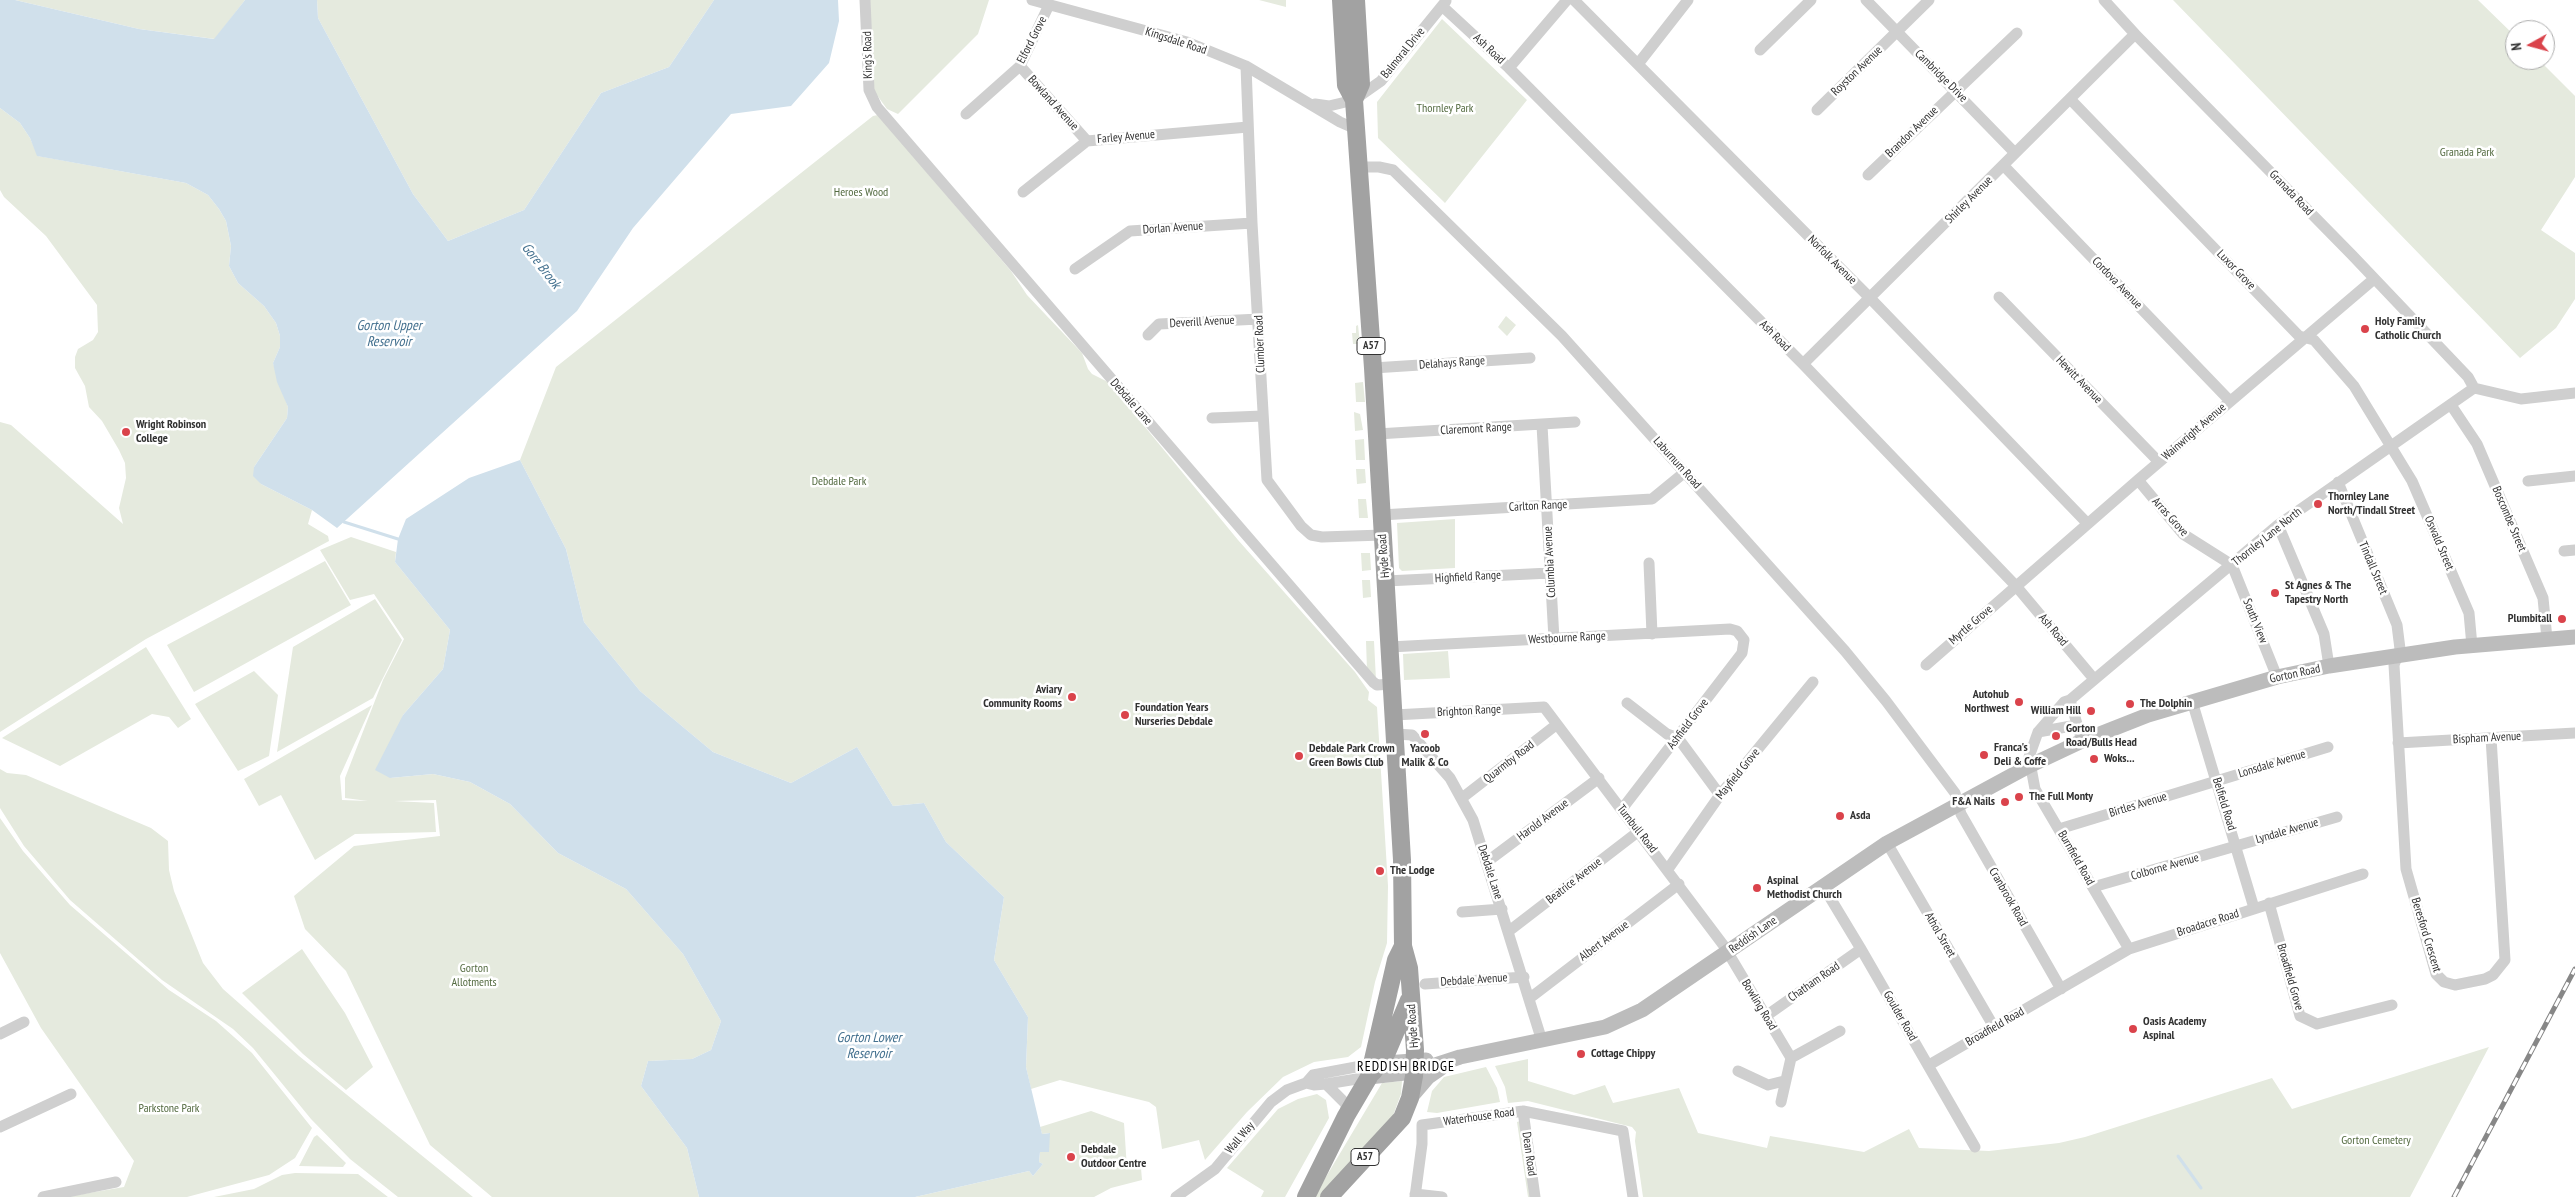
<!DOCTYPE html>
<style>
body{margin:0}
#map{position:relative;width:2575px;height:1197px;overflow:hidden;background:#fff;font-family:"PT Sans Narrow",sans-serif}
canvas{display:block}
.north{position:absolute;left:2505px;top:20px;width:50px;height:50px;box-sizing:border-box;background:#fff;border:1px solid #adadad;border-radius:50%;rotate:263deg;font-size:14px;font-weight:700;line-height:20px;text-align:center;color:#323232}
.north::after{content:'';display:block;margin:auto;width:18px;height:22px;background:#da434b;clip-path:polygon(50% 0,100% 100%,50% 72%,0 100%)}
</style>
<div id="map">
<canvas width="2575" height="1197"></canvas>
<div class="north">N</div>
</div>
<script>
const c = document.querySelector('canvas').getContext('2d');
c.lineJoin = 'round';
function fill(path, color) {
  c.fillStyle = color;
  c.fill(path, 'evenodd');
}
function poly(rows) {
  const path = new Path2D();
  for (const r of rows) {
    path.moveTo(r[0], r[1]);
    for (let i = 2; i < r.length; i += 2) path.lineTo(r[i], r[i + 1]);
  }
  return path;
}
function trace(path, color, width, dash) {
  c.strokeStyle = color;
  c.lineWidth = width;
  c.lineCap = dash ? 'butt' : 'round';
  c.setLineDash(dash || []);
  c.stroke(path);
}
function drawText(font, color, halo, rows, align = 'center') {
  c.font = font + ' "PT Sans Narrow",sans-serif';
  c.lineWidth = 5;
  c.setLineDash([]);
  c.textBaseline = 'middle';
  c.strokeStyle = halo;
  c.fillStyle = color;
  for (const [text, x, y, turn = 0] of rows) {
    c.save();
    c.translate(x, y);
    c.rotate((+turn || 0) * Math.PI / 180);
    c.textAlign = isNaN(turn) ? turn : align;
    if (halo) c.strokeText(text, 0, 0);
    c.fillText(text, 0, 0);
    c.restore();
  }
}
const green = poly([
 [15,0,245,0,215,39,139,29],
 [317,0,714,0,669,67,601,93,524,210,448,241,413,194,318,18],
 [870,0,989,0,978,34,898,114,887,109,874,91],
 [1259,0,1286,0,1286,7],
 [2173,0,2478,0,2515,36,2515,60,2539,60,2575,96,2575,177,2541,230,2575,253,2575,299,2556,328,2520,358],
 [1442,19,1527,100,1445,203,1378,138,1377,102],
 [0,108,20,123,30,138,38,156,186,183,208,195,219,209,226,221,231,246,229,266,238,283,264,306,276,323,280,336,280,347,273,363,288,407,287,418,254,467,261,484,312,510,308,524,328,536,329,541,146,639,0,732,0,422,11,425,123,524,119,508,126,478,125,463,119,450,102,421,89,407,85,386,75,368,75,357,78,349,93,340,98,332,97,305,46,236,4,197,0,190],
 [878,115,1011,271,1027,295,1082,353,1088,369,1092,374,1108,382,1238,540,1355,672,1369,692,1368,700,1377,707,1388,886,1387,943,1375,982,1361,1047,1348,1057,1314,1062,1283,1077,1247,1112,1205,1160,1199,1140,1162,1149,1156,1107,1149,1102,1060,1080,1031,1089,1026,1067,1028,1017,994,960,1004,897,946,842,924,803,893,806,857,747,791,783,713,752,640,691,584,622,566,549,520,460,556,367,873,116],
 [1506,316,1516,325,1507,336,1498,327],
 [1358,325,1360,344,1353,344,1352,333,1356,333,1356,326],
 [1363,382,1365,402,1356,402,1355,383],
 [1354,412,1360,414,1363,430,1355,431],
 [1364,439,1365,460,1356,460,1355,440],
 [1356,469,1365,469,1366,483,1357,484],
 [1358,499,1366,499,1368,518,1359,518],
 [1455,519,1455,568,1402,571,1399,568,1397,523],
 [351,537,396,552,395,562,450,630,443,669,403,715,390,778,433,774,470,782,510,804,558,853,626,889,683,954,721,1021,711,1050,692,1059,648,1061,641,1086,687,1148,699,1197,492,1197,430,1145,346,971,305,929,294,896,354,846,440,836,436,800,394,801,434,803,436,832,355,834,315,860,281,795,259,806,244,779,372,705,340,776,342,800,368,801,345,798,345,778,383,680,404,639,374,594,350,600,320,550],
 [1361,553,1370,553,1371,570,1362,571],
 [325,561,351,605,194,692,167,645],
 [1362,580,1370,580,1371,597,1363,598],
 [375,599,402,640,373,698,277,752,293,647],
 [1366,641,1374,641,1376,680,1367,670],
 [146,647,191,719,178,728,169,717,152,714,60,766,2,738],
 [1448,651,1450,678,1404,680,1403,654],
 [254,671,278,695,269,756,238,771,195,704],
 [0,769,7,773,26,775,151,828,168,841,169,870,174,891,203,963,223,989,299,1056,473,1197,398,1197,350,1159,311,1119,253,1048,233,1029,162,980,70,900,24,846,0,808],
 [0,818,23,851,70,905,169,990,216,1021,252,1053,312,1128,295,1158,269,1175,187,1197,65,1197,124,1187,134,1161,41,1028,0,953],
 [302,949,345,1013,373,1067,346,1090,303,1054,242,993],
 [2489,1047,2410,1197,1643,1197,1635,1141,1636,1132,1632,1127,1528,1101,1508,1103,1505,1087,1495,1066,1528,1059,1528,1081,1574,1095,1605,1085,1613,1103,1679,1088,1698,1133,1767,1148,1770,1136,1864,1152,1909,1129,1919,1148,1989,1151,2059,1143,2085,1137,2272,1078,2292,1109],
 [1486,1067,1497,1088,1500,1102,1437,1113,1427,1112,1432,1091,1444,1077],
 [1402,1081,1401,1094,1391,1121,1321,1197,1314,1197,1382,1083],
 [1317,1094,1326,1100,1329,1118,1285,1197,1261,1197,1264,1191,1227,1168,1278,1109,1298,1099],
 [1091,1111,1124,1123,1127,1169,1141,1168,1142,1180,1111,1188,1094,1197,915,1197,1029,1171,1033,1176,1043,1164,1039,1162,1040,1152,1048,1152,1049,1133,1042,1134,1040,1127],
 [1520,1121,1531,1197,1528,1197,1517,1122],
 [317,1135,346,1163,343,1167,299,1166,314,1137],
 [295,1173,358,1174,388,1197,214,1197,254,1189,282,1175]
]);
const water = poly([
 [0,0,15,0,139,29,214,39,245,0,317,0,318,18,413,194,448,241,524,210,601,93,669,67,714,0,838,0,839,21,829,63,791,106,731,114,633,228,577,311,337,528,312,510,261,484,253,476,254,467,287,418,288,407,277,382,273,363,280,347,280,336,276,323,264,306,238,283,229,266,231,246,226,221,219,209,208,195,186,183,37,156,30,138,20,123,0,108],
 [520,460,566,549,584,622,640,691,713,752,791,783,857,747,893,806,924,803,946,842,1004,897,994,960,1028,1017,1026,1067,1042,1134,1050,1133,1049,1152,1040,1152,1039,1162,1043,1164,1033,1176,1029,1171,915,1197,699,1197,687,1148,641,1086,648,1061,692,1059,711,1050,721,1021,683,954,626,889,558,853,510,804,470,782,433,774,390,778,375,770,403,715,443,669,450,630,395,562,398,539,406,519,469,478]
]);
const stream = poly([
 [344,522,398,539],
 [2178,1156,2201,1188]
]);
const minor = poly([
 [865,0,869,90,877,107,1373,682,1377,685,1392,684],
 [1032,0,1187,42,1246,66,1340,122,1356,129],
 [1574,0,1870,298,2087,523],
 [1866,0,2015,153],
 [2104,0,2135,34,2352,255,2468,377,2474,388],
 [1442,6,1509,68,1803,364,2016,586,2094,679],
 [1760,50,1811,0],
 [1638,64,1688,0],
 [1020,66,1087,141],
 [1246,66,1252,223,1267,480,1301,526,1311,535,1322,537,1383,535],
 [1509,68,1567,0],
 [2071,100,2299,336,2314,340,2354,386,2412,481,2469,613,2472,646],
 [1315,104,1329,106,1354,100,1381,81,1446,1],
 [1817,110,1929,0],
 [966,114,1020,66,1049,5],
 [2004,166,2230,401],
 [1358,167,1379,167,1393,170,1562,336,1845,651,1886,701,1955,793,1961,814,2061,989],
 [1868,175,2017,33],
 [1023,192,1087,141,1248,127],
 [1075,269,1130,231,1252,223],
 [1999,297,2159,462],
 [1148,335,1159,324,1259,319],
 [1803,364,2135,34],
 [1373,368,1530,358],
 [2474,388,2521,399,2575,393],
 [2451,405,2477,444,2543,598,2547,639],
 [1212,418,1263,416],
 [1542,425,1554,639],
 [1377,434,1575,422],
 [2138,480,2183,534,2232,565,2277,677],
 [2528,481,2575,476],
 [2338,482,2397,625,2400,649,2394,665,2406,869,2436,974,2444,982,2455,985,2485,979,2493,975,2505,960,2491,738],
 [1381,515,1652,499,1685,472],
 [2278,525,2324,634,2329,666],
 [2564,551,2575,550],
 [1649,563,1652,634],
 [1386,581,1550,573],
 [1390,647,1730,629,1737,631,1744,640,1742,653,1622,809],
 [1926,665,2138,480,2374,279],
 [2070,700,2082,741],
 [2192,701,2254,908],
 [1627,703,1667,734,1678,738,1720,795],
 [1394,715,1544,707,1724,946,1791,1058],
 [2038,732,2077,725],
 [1395,734,1412,735,1450,778,1473,820,1542,1041],
 [2398,743,2575,733],
 [1462,798,1556,725],
 [2059,829,2328,747],
 [1887,843,1994,1027],
 [1488,861,1599,778],
 [1668,869,1720,795,1813,682],
 [1823,886,1861,949,1975,1147],
 [2093,887,2337,817],
 [2269,903,2300,1016,2317,1024,2392,1005],
 [1462,912,1502,909],
 [1509,931,1639,831],
 [2129,949,2035,789,2029,757,2038,732,2064,702,2070,700,2278,525,2474,388],
 [1425,984,1524,977],
 [1530,998,1679,884],
 [1766,1016,1861,949],
 [0,1034,24,1022],
 [1929,1065,2129,949,2363,874],
 [1738,1071,1768,1085,1784,1081],
 [1306,1083,1314,1085,1326,1084,1346,1104,1346,1116],
 [1326,1084,1369,1077],
 [1781,1102,1791,1058,1840,1031],
 [1523,1111,1535,1197],
 [0,1127,71,1094],
 [1415,1194,1442,1197],
 [43,1197,116,1182],
 [1176,1197,1215,1169,1271,1102,1287,1090,1306,1083,1313,1075,1372,1064],
 [1415,1197,1422,1144,1422,1125,1523,1111,1623,1131,1633,1197]
]);
const secondary = poly([
 [1372,1064,1426,1060],
 [1369,1077,1414,1072,1460,1057,1605,1027,1642,1010,1887,843,2029,766,2082,741,2148,715,2277,677,2329,666,2455,647,2575,637],
 [1410,1098,1428,1077,1441,1068]
]);
const trunk = poly([
 [1354,100,1361,84,1356,0],
 [1373,1072,1387,1052,1409,1000],
 [1306,1197,1346,1116,1369,1077,1396,960,1403,946],
 [1329,1197,1402,1118,1410,1098,1414,1076,1415,1050,1409,968,1403,946,1402,860,1373,368,1354,100,1346,85,1341,0]
]);
const rail = poly([
 [2454,1197,2575,969]
]);
const markers = [
 [2365,329,5,"#da434b"],
 [126,432,5,"#da434b"],
 [2318,504,5,"#da434b"],
 [2275,593,5,"#da434b"],
 [2562,619,5,"#da434b"],
 [1072,697,5,"#da434b"],
 [2019,702,5,"#da434b"],
 [2130,704,5,"#da434b"],
 [2091,711,5,"#da434b"],
 [1125,715,5,"#da434b"],
 [1425,734,5,"#da434b"],
 [2056,736,5,"#da434b"],
 [1984,755,5,"#da434b"],
 [1299,756,5,"#da434b"],
 [2094,759,5,"#da434b"],
 [2019,797,5,"#da434b"],
 [2005,802,5,"#da434b"],
 [1840,816,5,"#da434b"],
 [1380,871,5,"#da434b"],
 [1757,888,5,"#da434b"],
 [2133,1029,5,"#da434b"],
 [1581,1054,5,"#da434b"],
 [1071,1157,5,"#da434b"]
];
const shields = [
 [1371,346,28],
 [1365,1157,28]
];
const shieldNames = [
 ["A57",1371,346],
 ["A57",1365,1157]
];
const streetNames = [
 ["Elford Grove",1032,40,-63],
 ["Kingsdale Road",1176,41,18],
 ["Ash Road",1489,49,43],
 ["Balmoral Drive",1403,53,-51],
 ["King's Road",868,55,-91],
 ["Royston Avenue",1857,71,-44],
 ["Cambridge Drive",1941,76,45],
 ["Bowland Avenue",1053,103,48],
 ["Brandon Avenue",1912,132,-44],
 ["Farley Avenue",1126,137,-5],
 ["Granada Road",2291,193,46],
 ["Shirley Avenue",1969,200,-45],
 ["Dorlan Avenue",1173,228,-4],
 ["Norfolk Avenue",1832,260,45],
 ["Luxor Grove",2236,270,46],
 ["Cordova Avenue",2117,283,46],
 ["Deverill Avenue",1202,322,-3],
 ["Ash Road",1775,336,45],
 ["Clumber Road",1260,344,-92],
 ["Delahays Range",1452,363,-4],
 ["Hewitt Avenue",2079,380,46],
 ["Debdale Lane",1131,402,49],
 ["Claremont Range",1476,429,-3],
 ["Wainwright Avenue",2194,432,-41],
 ["Laburnum Road",1677,463,48],
 ["Carlton Range",1538,506,-3],
 ["Arras Grove",2170,517,48],
 ["Boscombe Street",2509,519,67],
 ["Thornley Lane North",2267,537,-39],
 ["Oswald Street",2439,543,67],
 ["Hyde Road",1384,556,-94],
 ["Columbia Avenue",1550,562,-93],
 ["Tindall Street",2373,568,67],
 ["Highfield Range",1468,577,-3],
 ["South View",2255,621,68],
 ["Myrtle Grove",1971,625,-41],
 ["Ash Road",2053,630,50],
 ["Westbourne Range",1567,638,-3],
 ["Gorton Road",2295,674,-12],
 ["Brighton Range",1469,711,-3],
 ["Ashfield Grove",1688,724,-53],
 ["Bispham Avenue",2487,738,-3],
 ["Quarmby Road",1509,762,-38],
 ["Lonsdale Avenue",2272,764,-17],
 ["Mayfield Grove",1738,774,-51],
 ["Belfield Road",2224,804,73],
 ["Birtles Avenue",2138,805,-17],
 ["Harold Avenue",1543,820,-37],
 ["Turnbull Road",1637,829,52],
 ["Lyndale Avenue",2287,831,-16],
 ["Burnfield Road",2076,858,60],
 ["Colborne Avenue",2165,867,-16],
 ["Debdale Lane",1490,872,72],
 ["Beatrice Avenue",1574,881,-38],
 ["Cranbrook Road",2008,897,60],
 ["Broadacre Road",2208,923,-18],
 ["Reddish Lane",1753,935,-35],
 ["Athol Street",1940,935,60],
 ["Beresford Crescent",2426,935,73],
 ["Albert Avenue",1604,941,-37],
 ["Broadfield Grove",2290,977,74],
 ["Debdale Avenue",1474,980,-4],
 ["Chatham Road",1814,982,-35],
 ["Bowling Road",1759,1005,59],
 ["Goulder Road",1900,1016,60],
 ["Hyde Road",1413,1026,-94],
 ["Broadfield Road",1995,1027,-30],
 ["Waterhouse Road",1479,1117,-8],
 ["Wall Way",1240,1138,-50],
 ["Dean Road",1529,1154,82]
];
const parkNames = [
 ["Thornley Park",1445,109],
 ["Granada Park",2467,153],
 ["Heroes Wood",861,193],
 ["Debdale Park",839,482],
 ["Gorton",474,969],
 ["Allotments",474,983],
 ["Parkstone Park",169,1109],
 ["Gorton Cemetery",2376,1141]
];
const poiNames = [
 ["Holy Family",2375,322],
 ["Catholic Church",2375,336],
 ["Wright Robinson",136,425],
 ["College",136,439],
 ["Thornley Lane",2328,497],
 ["North/Tindall Street",2328,511],
 ["St Agnes & The",2285,586],
 ["Tapestry North",2285,600],
 ["Plumbitall",2552,619,"right"],
 ["Aviary",1062,690,"right"],
 ["Community Rooms",1062,704,"right"],
 ["Autohub",2009,695,"right"],
 ["Northwest",2009,709,"right"],
 ["The Dolphin",2140,704],
 ["Foundation Years",1135,708],
 ["Nurseries Debdale",1135,722],
 ["William Hill",2081,711,"right"],
 ["Gorton",2066,729],
 ["Road/Bulls Head",2066,743],
 ["Franca's",1994,748],
 ["Deli & Coffe",1994,762],
 ["Debdale Park Crown",1309,749],
 ["Green Bowls Club",1309,763],
 ["Yacoob",1425,749,"center"],
 ["Malik & Co",1425,763,"center"],
 ["Woks...",2104,759],
 ["The Full Monty",2029,797],
 ["F&A Nails",1995,802,"right"],
 ["Asda",1850,816],
 ["The Lodge",1390,871],
 ["Aspinal",1767,881],
 ["Methodist Church",1767,895],
 ["Oasis Academy",2143,1022],
 ["Aspinal",2143,1036],
 ["Cottage Chippy",1591,1054],
 ["Debdale",1081,1150],
 ["Outdoor Centre",1081,1164]
];
const waterNames = [
 ["Gore Brook",541,266,52],
 ["Gorton Upper",389,326],
 ["Reservoir",389,342],
 ["Gorton Lower",869,1038],
 ["Reservoir",869,1054]
];
const neighbourhoodNames = [
 ["REDDISH BRIDGE",1406,1067]
];
fill(green, '#e5eade');
fill(water, '#d0e0eb');
trace(stream, '#d0e0eb', 3);
trace(minor, '#cfcfcf', 11);
trace(secondary, '#bcbcbc', 15);
trace(trunk, '#a2a2a2', 18);
trace(rail, '#878787', 5);
trace(rail, '#fff', 3, [9]);
for (const [x, y, r, color] of markers) {
  const dot = new Path2D();
  dot.arc(x, y, r, 0, 2 * Math.PI);
  c.fillStyle = color;
  c.fill(dot);
  trace(dot, '#fff', 2);
}
for (const [x, y, w] of shields) {
  const box = new Path2D();
  box.roundRect(x - w / 2, y - 8.5, w, 17, 4);
  c.fillStyle = '#fff';
  c.fill(box);
  trace(box, '#323232', 1);
}
drawText('bold 11px', '#323232', null, shieldNames);
drawText('12px', '#323232', '#fff', streetNames);
drawText('12px', '#546b41', '#fff', parkNames);
drawText('bold 12px', '#323232', '#fff', poiNames, 'left');
drawText('italic 14px', '#44718f', '#fff', waterNames);
c.letterSpacing = '1px';
drawText('14px', '#000', '#fff', neighbourhoodNames);
c.letterSpacing = '0px';
</script>
